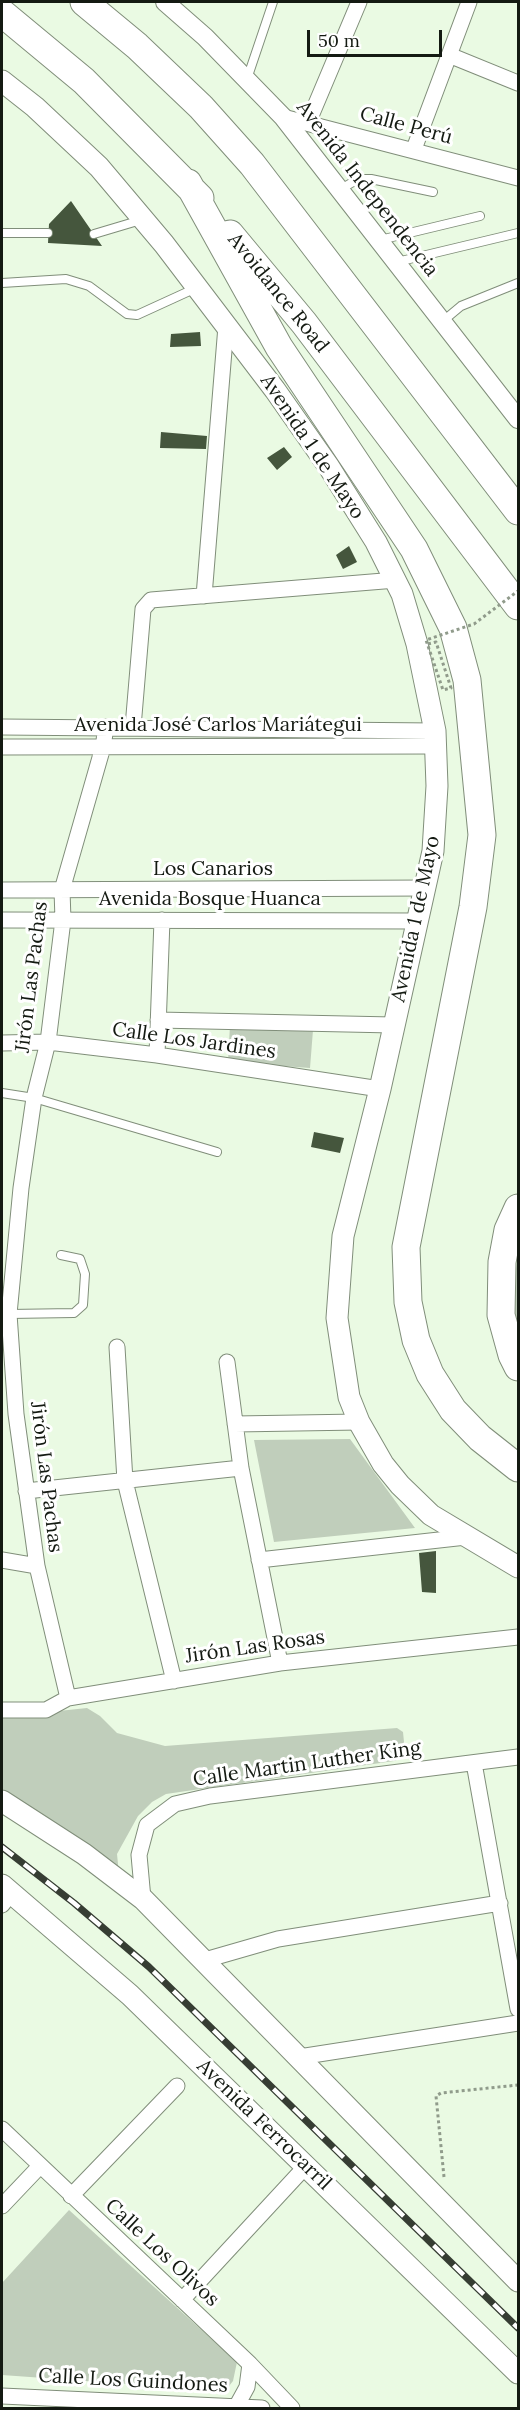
<!DOCTYPE html>
<meta charset="utf-8">
<style>
body{margin:0}
#map{position:relative;width:520px;height:2410px;overflow:hidden;background:#eafae3;font-family:Lora,serif}
canvas{display:block}
.frame{position:absolute;inset:0;border:3px solid #141a12;pointer-events:none}
.scale{position:absolute;left:307px;top:30px;width:135px;height:27px;box-sizing:border-box;border:3px solid #141a12;border-top:0;padding-left:8px;font-size:18px;line-height:21px;white-space:nowrap;color:#141a12;-webkit-text-stroke:4px #fff;paint-order:stroke}
</style>
<div id="map">
<canvas width="520" height="2410"></canvas>
<div class="frame"></div>
<div class="scale">50 m</div>
</div>
<script>
const c = document.querySelector('canvas').getContext('2d');
c.lineJoin = 'round';
function fill(path, color) {
  c.fillStyle = color;
  c.fill(path, 'evenodd');
}
function poly(rows) {
  const path = new Path2D();
  for (const r of rows) {
    path.moveTo(r[0], r[1]);
    for (let i = 2; i < r.length; i += 2) path.lineTo(r[i], r[i + 1]);
  }
  return path;
}
function trace(path, color, width, dash) {
  c.strokeStyle = color;
  c.lineWidth = width;
  c.lineCap = dash ? 'butt' : 'round';
  c.setLineDash(dash || []);
  c.stroke(path);
}
function drawText(font, color, halo, rows, align = 'center') {
  c.font = font + ' Lora,serif';
  c.lineWidth = 6;
  c.setLineDash([]);
  c.textBaseline = 'middle';
  c.strokeStyle = halo;
  c.fillStyle = color;
  for (const [text, x, y, turn = 0] of rows) {
    c.save();
    c.translate(x, y);
    c.rotate((+turn || 0) * Math.PI / 180);
    c.textAlign = isNaN(turn) ? turn : align;
    if (halo) c.strokeText(text, 0, 0);
    c.fillText(text, 0, 0);
    c.restore();
  }
}
const green = poly([
 [230,1025,313,1030,310,1068,228,1062],
 [518,1255,518,1338,512,1294],
 [350,1439,415,1528,274,1542,254,1440],
 [87,1708,100,1716,117,1733,165,1746,397,1728,403,1732,405,1752,403,1758,394,1761,166,1794,152,1802,138,1816,117,1854,119,1874,2,1794,2,1717],
 [69,2210,237,2362,233,2381,225,2391,2,2375,2,2283]
]);
const building = poly([
 [71,201,102,246,48,243,49,224],
 [200,332,201,346,170,347,171,334],
 [161,432,207,436,206,449,160,448],
 [284,447,292,457,277,470,267,458],
 [349,546,357,562,343,569,336,555],
 [314,1132,344,1138,340,1153,311,1147],
 [436,1551,436,1593,422,1592,419,1553]
]);
const path = poly([
 [444,2177,436,2096,441,2093,518,2085]
]);
const service = poly([
 [247,79,273,2],
 [341,189,358,179,371,179,433,192],
 [2,233,48,233],
 [94,234,141,220],
 [380,240,480,216],
 [397,262,518,233],
 [2,283,66,279,89,286,127,314,137,315,196,288],
 [443,321,461,306,518,283],
 [2,1093,34,1098,217,1152],
 [9,1314,74,1313,83,1305,85,1274,80,1259,61,1255]
]);
const minor = poly([
 [449,55,518,83],
 [283,117,518,178],
 [308,123,359,2],
 [414,149,469,2],
 [204,596,226,326],
 [2,727,435,731],
 [133,727,143,609,151,600,396,580],
 [2,747,435,746],
 [2,890,426,888],
 [2,920,418,921],
 [158,1020,393,1025],
 [2,1043,48,1042,157,1055,380,1089],
 [157,1055,162,920],
 [117,1347,125,1481,174,1681],
 [227,1362,241,1468,280,1663],
 [235,1424,359,1422],
 [26,1491,241,1468],
 [2,1560,37,1566],
 [259,1560,466,1537],
 [68,1698,37,1566,16,1414,9,1314,21,1188,34,1098,48,1042,63,920,62,890,103,747,106,727],
 [2,1710,46,1710,68,1698,280,1663,518,1637],
 [474,1763,518,2009],
 [143,1899,139,1855,147,1825,175,1804,210,1796,518,1757],
 [2,1905,12,1892],
 [205,1960,278,1939,500,1903],
 [299,2057,518,2023],
 [2,2129,250,2364,292,2408],
 [71,2196,177,2086],
 [2,2206,40,2166],
 [182,2300,306,2166],
 [2,2396,262,2408],
 [236,2407,247,2387,250,2364]
]);
const tertiary = poly([
 [165,2,205,37,283,117,518,419]
]);
const secondary = poly([
 [2,81,35,107,99,167,164,244,275,390,329,467,376,542,402,594,417,644,435,731,437,786,433,851,380,1089,343,1236,337,1318,349,1397,359,1422,383,1464,400,1485,431,1515,518,1567],
 [2,1801,84,1854,143,1899,518,2281],
 [2,1885,130,1995,518,2373]
]);
const motorway = poly([
 [84,2,137,46,201,107,252,164,518,511],
 [2,13,84,81,200,198],
 [188,183,279,347,414,549,453,628,467,680,482,835,473,907,406,1247,408,1302,416,1340,430,1374,453,1410,480,1438,518,1468],
 [230,234,304,323,518,606],
 [518,1208,508,1230,502,1262,501,1315,512,1355,518,1367]
]);
const rail = poly([
 [2,1847,74,1903,149,1967,518,2328]
]);
const pathBridge = poly([
 [428,644,436,642,451,688,443,690,426,640,474,624,518,591]
]);
const streetNames = [
 ["Calle Perú",406,126,15],
 ["Avenida Independencia",367,189,52],
 ["Avoidance Road",278,293,51],
 ["Avenida 1 de Mayo",312,447,56],
 ["Avenida José Carlos Mariátegui",218,725],
 ["Los Canarios",213,869],
 ["Avenida Bosque Huanca",210,899],
 ["Avenida 1 de Mayo",416,919,-78],
 ["Jirón Las Pachas",32,977,-83],
 ["Calle Los Jardines",194,1041,8],
 ["Jirón Las Pachas",46,1477,83],
 ["Jirón Las Rosas",255,1647,-8],
 ["Calle Martin Luther King",307,1764,-8],
 ["Avenida Ferrocarril",264,2125,44],
 ["Calle Los Olivos",162,2253,43],
 ["Calle Los Guindones",133,2381,3]
];
fill(green, '#c0cebb');
fill(building, '#45563d');
trace(service, '#808e7a', 10);
trace(minor, '#808e7a', 17);
trace(tertiary, '#808e7a', 20);
trace(secondary, '#808e7a', 23);
trace(motorway, '#808e7a', 29);
trace(path, '#909b8b', 3, [3, 3]);
trace(service, '#fff', 8);
trace(minor, '#fff', 15);
trace(tertiary, '#fff', 18);
trace(secondary, '#fff', 21);
trace(motorway, '#fff', 27);
trace(rail, '#363d33', 7);
trace(rail, '#fff', 4.5, [14]);
trace(pathBridge, '#909b8b', 3, [3, 3]);
drawText('20px', '#141a12', '#fff', streetNames);
</script>
